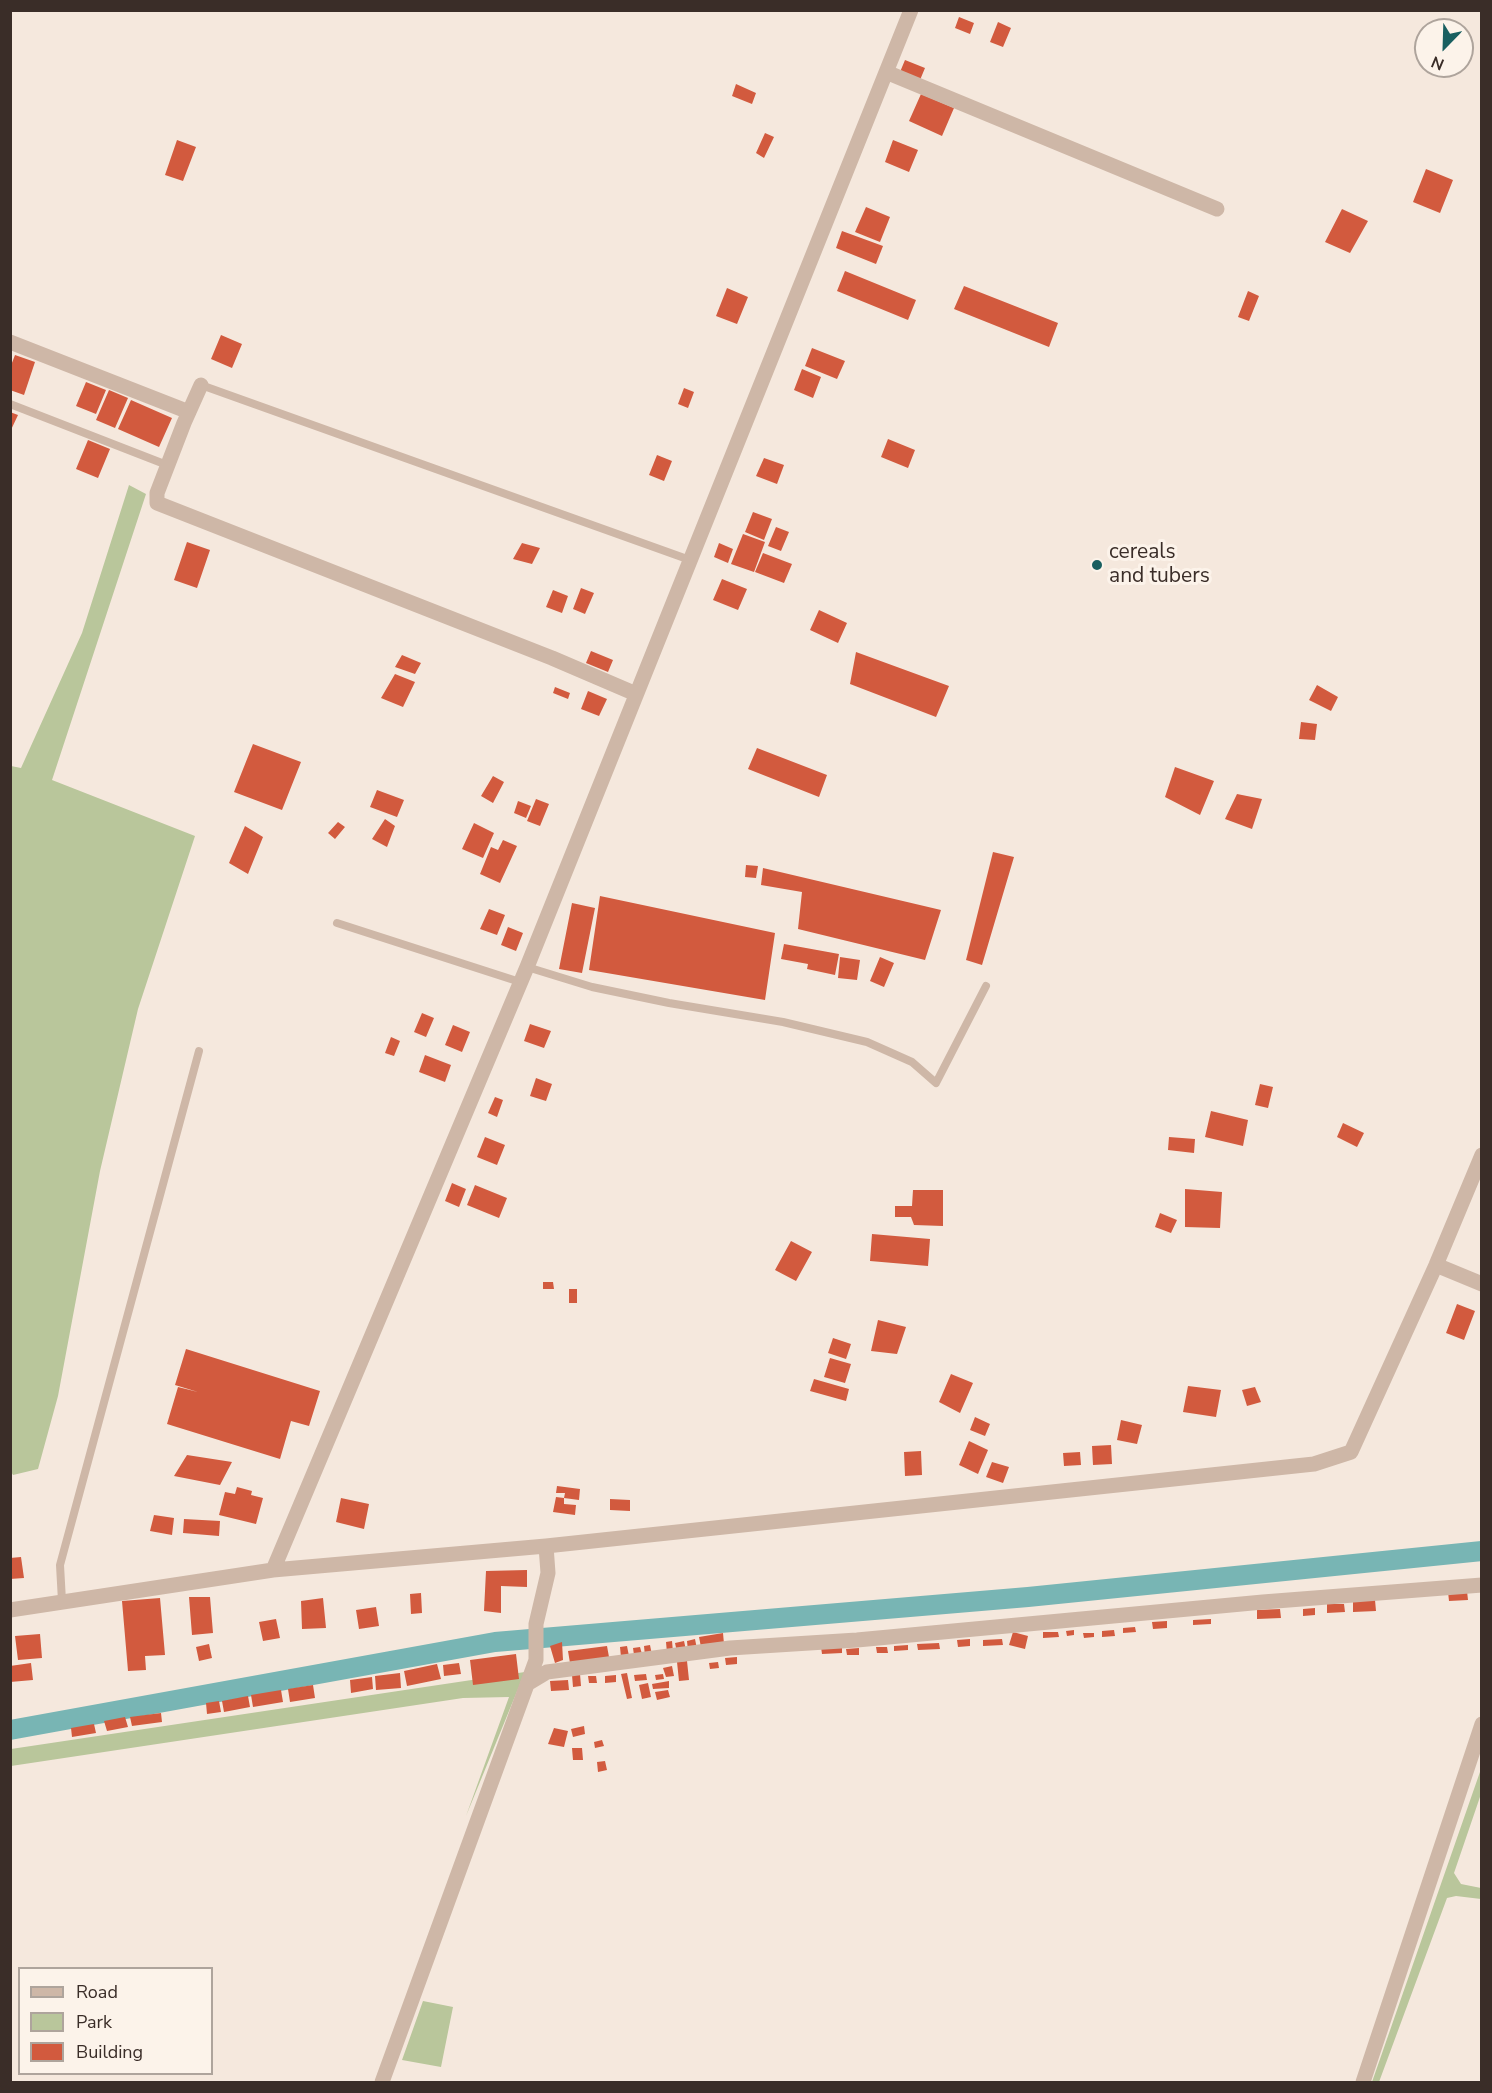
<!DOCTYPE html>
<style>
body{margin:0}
#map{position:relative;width:1492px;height:2093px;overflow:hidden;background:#f5e8dd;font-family:"Nunito Sans",sans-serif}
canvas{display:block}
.frame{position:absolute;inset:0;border:12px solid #3a2d28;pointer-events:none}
.legend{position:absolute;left:18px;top:1967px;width:195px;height:108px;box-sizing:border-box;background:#fcf3ea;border:2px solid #aea49c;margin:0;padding:8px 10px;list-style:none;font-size:18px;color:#3a2d28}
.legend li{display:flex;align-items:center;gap:12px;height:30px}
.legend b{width:30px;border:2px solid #aea49c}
.north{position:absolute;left:1414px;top:18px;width:60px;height:60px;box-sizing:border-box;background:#fcf3ea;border:2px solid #aea49c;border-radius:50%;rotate:203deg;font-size:16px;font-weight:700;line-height:24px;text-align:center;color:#3a2d28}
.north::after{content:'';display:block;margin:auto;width:21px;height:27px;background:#195f60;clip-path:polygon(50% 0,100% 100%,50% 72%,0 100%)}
</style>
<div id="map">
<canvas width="1492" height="2093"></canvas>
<div class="frame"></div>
<ul class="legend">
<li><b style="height:8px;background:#ceb7a7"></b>Road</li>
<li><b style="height:16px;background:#b9c69b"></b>Park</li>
<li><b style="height:16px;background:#d25a3e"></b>Building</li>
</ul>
<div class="north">N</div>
</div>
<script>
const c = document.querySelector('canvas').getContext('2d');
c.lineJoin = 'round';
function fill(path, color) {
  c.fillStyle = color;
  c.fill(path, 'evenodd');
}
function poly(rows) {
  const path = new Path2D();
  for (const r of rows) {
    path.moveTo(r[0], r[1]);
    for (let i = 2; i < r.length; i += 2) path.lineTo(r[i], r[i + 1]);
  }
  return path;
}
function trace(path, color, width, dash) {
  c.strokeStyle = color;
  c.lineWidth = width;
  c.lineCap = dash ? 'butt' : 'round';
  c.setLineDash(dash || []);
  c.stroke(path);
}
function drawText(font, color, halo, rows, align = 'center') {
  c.font = font + ' "Nunito Sans",sans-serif';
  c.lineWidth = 6;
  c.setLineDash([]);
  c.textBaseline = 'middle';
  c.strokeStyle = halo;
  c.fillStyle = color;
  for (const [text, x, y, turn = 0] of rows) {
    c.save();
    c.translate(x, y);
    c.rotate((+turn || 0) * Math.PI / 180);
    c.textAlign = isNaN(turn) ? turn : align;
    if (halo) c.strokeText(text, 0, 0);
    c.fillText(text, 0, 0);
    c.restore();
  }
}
const green = poly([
 [129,485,146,494,52,780,195,836,138,1009,100,1171,58,1396,38,1469,13,1475,10,1470,11,766,21,768,82,633],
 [525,1672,466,1816,509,1697,463,1698,11,1766,11,1749],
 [1481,1769,1481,1794,1454,1873,1461,1884,1481,1888,1481,1899,1456,1896,1447,1898,1379,2082,1372,2082],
 [423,2001,453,2007,441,2067,402,2060]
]);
const canal = poly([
 [10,1730,495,1642,1028,1597,1482,1551]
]);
const building = poly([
 [959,17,974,23,970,34,955,28],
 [998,22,1011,28,1003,47,990,42],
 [905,60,925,68,920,80,900,72],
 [736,84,756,93,752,104,732,96],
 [921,94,954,108,942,136,909,121],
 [765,133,774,137,764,158,756,153],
 [177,140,196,147,183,181,165,175],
 [893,140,918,150,909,172,885,162],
 [1426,169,1453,180,1440,213,1413,202],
 [866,207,890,217,880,242,855,232],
 [1342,209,1368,221,1350,253,1325,242],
 [842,231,883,246,876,264,836,248],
 [845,271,916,300,908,320,837,291],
 [964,286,1058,323,1049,347,954,309],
 [727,288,748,297,737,324,716,316],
 [1248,291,1259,296,1249,321,1238,317],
 [221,335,242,344,232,368,211,359],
 [812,348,845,361,837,379,805,366],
 [15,355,35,362,24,395,10,390,10,368],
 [802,369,821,377,813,398,794,390],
 [86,382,106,390,96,414,76,406],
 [684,388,694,392,688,408,678,404],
 [109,390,128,398,115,428,96,420],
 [131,400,172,418,159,447,118,429],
 [10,412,18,415,10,432],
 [888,439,915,450,908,468,881,457],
 [88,440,110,449,98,478,76,469],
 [657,455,672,461,664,481,649,475],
 [764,458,784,465,777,484,756,476],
 [753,512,772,519,764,540,745,532],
 [776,527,789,532,781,551,768,546],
 [743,534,765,542,754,572,731,564],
 [187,542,210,550,197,588,174,580],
 [522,543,540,548,532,564,513,559],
 [719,543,733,549,728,563,714,557],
 [763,553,792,564,784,583,755,572],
 [722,579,747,589,738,610,713,600],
 [581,588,594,593,585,614,573,609],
 [553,590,568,596,562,613,546,607],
 [819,610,847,623,838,643,810,630],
 [591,651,613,660,608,672,586,663],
 [856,652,949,686,936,717,850,684],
 [402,655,421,663,415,674,395,667],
 [395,674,415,682,403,707,381,698],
 [1317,685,1338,697,1331,711,1309,700],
 [555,687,570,693,568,699,553,693],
 [588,691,607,699,599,716,581,709],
 [1301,722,1317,724,1315,740,1299,739],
 [253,744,301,762,282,810,234,792],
 [757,748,827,775,819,797,748,769],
 [1175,767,1214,781,1200,815,1165,797],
 [493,776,504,782,493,803,481,796],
 [377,790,404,800,397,817,370,807],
 [1237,794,1262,799,1252,829,1225,819],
 [536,799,549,804,540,826,527,821],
 [518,801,531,806,526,818,514,813],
 [385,819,395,826,387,847,372,839],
 [338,822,345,827,335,839,328,833],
 [474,823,494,833,483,858,462,849],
 [245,826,263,837,248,874,229,863],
 [503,840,517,846,500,883,480,874,491,847,498,850],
 [993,852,1014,857,982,965,966,960],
 [746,865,758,866,756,878,745,877],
 [763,868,941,910,925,960,798,929,802,892,761,885],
 [600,896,775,933,765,1000,589,970],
 [572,903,595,908,582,973,559,969],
 [489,909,505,915,497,935,480,929],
 [508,927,523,933,516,951,501,945],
 [784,944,839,954,835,975,807,969,808,964,781,959],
 [840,957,860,960,857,980,838,978],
 [880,957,894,963,884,987,870,981],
 [422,1013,434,1018,426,1037,414,1032],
 [530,1024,551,1031,544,1048,524,1041],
 [453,1025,470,1032,462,1052,445,1045],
 [391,1037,400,1041,394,1056,385,1053],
 [425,1055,451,1065,445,1082,419,1072],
 [536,1078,552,1084,546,1101,530,1096],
 [1260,1084,1273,1087,1268,1108,1255,1105],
 [495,1097,503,1100,497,1117,488,1113],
 [1211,1111,1248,1120,1243,1146,1205,1137],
 [1343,1123,1364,1133,1357,1147,1337,1137],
 [485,1137,505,1145,497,1165,477,1157],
 [1169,1137,1195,1139,1194,1153,1168,1150],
 [452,1183,466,1189,459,1207,445,1201],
 [475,1185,507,1198,499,1218,467,1205],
 [1185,1189,1222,1192,1220,1228,1185,1227],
 [913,1190,943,1190,943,1226,914,1225,911,1217,895,1217,895,1206,912,1206],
 [1160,1213,1177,1220,1171,1233,1155,1227],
 [872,1234,930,1239,928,1266,870,1261],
 [791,1241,812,1252,796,1281,775,1270],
 [543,1282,553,1282,554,1289,543,1289],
 [569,1289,577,1289,577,1303,569,1303],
 [1457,1304,1475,1311,1464,1340,1446,1333],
 [878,1320,906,1327,897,1354,871,1351],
 [833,1338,851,1344,846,1359,828,1353],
 [186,1349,320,1391,309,1426,291,1421,280,1459,167,1424,178,1387,198,1392,175,1385],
 [830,1358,851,1364,845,1383,824,1377],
 [951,1374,973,1383,960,1413,939,1402],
 [814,1379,849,1389,846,1401,810,1391],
 [1188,1386,1221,1390,1216,1417,1183,1412],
 [1255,1387,1261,1402,1247,1406,1242,1390],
 [975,1417,990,1424,985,1436,970,1430],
 [1121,1420,1142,1425,1137,1444,1117,1440],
 [969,1441,988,1450,978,1474,959,1465],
 [1111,1445,1112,1464,1093,1465,1092,1446],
 [921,1451,922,1475,905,1476,904,1452],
 [1080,1452,1081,1465,1064,1466,1063,1453],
 [187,1455,232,1462,220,1485,174,1476],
 [992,1462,1009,1467,1003,1483,986,1477],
 [557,1486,580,1489,579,1500,564,1498,565,1493,556,1493],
 [237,1487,252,1491,251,1495,263,1498,256,1524,219,1515,225,1492,235,1494],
 [556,1497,564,1498,564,1504,576,1505,575,1515,553,1512],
 [341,1498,369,1504,364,1529,336,1522],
 [610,1499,630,1500,630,1511,610,1510],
 [154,1515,174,1518,172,1535,150,1531],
 [184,1519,220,1521,219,1536,183,1533],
 [21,1557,24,1578,10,1579,10,1558],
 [527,1570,527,1587,501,1586,501,1613,484,1611,486,1571],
 [1467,1591,1468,1600,1449,1601,1448,1592],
 [421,1593,422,1613,411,1614,410,1594],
 [189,1597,210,1597,213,1633,192,1635],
 [160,1598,165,1655,145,1656,146,1670,128,1671,122,1601],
 [323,1598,326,1628,302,1629,301,1601],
 [1375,1600,1376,1611,1353,1612,1353,1601],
 [1327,1604,1344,1604,1345,1612,1327,1613],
 [376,1607,379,1626,359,1629,356,1610],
 [1315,1608,1315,1615,1303,1616,1303,1609],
 [1280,1609,1281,1618,1257,1619,1257,1610],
 [276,1619,280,1638,263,1641,259,1622],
 [1211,1619,1211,1624,1193,1625,1193,1620],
 [1167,1621,1167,1628,1153,1629,1152,1622],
 [1135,1627,1136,1632,1123,1633,1123,1628],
 [1074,1630,1074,1635,1067,1636,1066,1631],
 [1114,1630,1115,1636,1102,1637,1102,1631],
 [1013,1632,1028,1636,1025,1649,1009,1645],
 [1043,1632,1058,1632,1059,1637,1043,1638],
 [723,1633,724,1644,701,1647,699,1637],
 [1083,1633,1094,1633,1094,1637,1084,1638],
 [40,1634,42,1658,18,1660,15,1636],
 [695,1639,697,1649,688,1651,687,1641],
 [970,1639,970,1646,958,1647,957,1640],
 [1002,1639,1003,1645,983,1646,983,1640],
 [672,1641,673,1652,667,1653,666,1642],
 [684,1641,686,1650,677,1652,675,1643],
 [562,1642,563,1660,555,1663,550,1646],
 [939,1643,940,1649,918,1650,917,1644],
 [209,1644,212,1658,199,1661,196,1647],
 [650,1645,652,1655,645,1656,644,1646],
 [908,1645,908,1650,894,1651,894,1646],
 [607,1646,609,1657,570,1663,568,1651],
 [627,1646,629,1656,621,1657,620,1647],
 [842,1646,842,1653,822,1654,821,1647],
 [640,1647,642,1654,634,1655,633,1648],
 [876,1647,887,1647,888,1653,877,1653],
 [859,1648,859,1655,847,1655,846,1649],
 [516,1654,519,1679,473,1685,470,1660],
 [737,1657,737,1664,726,1665,725,1658],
 [687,1661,689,1680,679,1681,677,1662],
 [718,1662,719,1668,710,1669,709,1663],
 [31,1663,33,1680,10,1682,10,1666],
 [459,1663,461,1674,444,1676,443,1665],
 [437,1664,441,1679,407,1686,404,1671],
 [672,1666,674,1676,666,1677,663,1668],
 [400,1673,401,1688,376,1690,375,1676],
 [627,1673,632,1698,627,1699,621,1674],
 [580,1674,581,1686,573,1687,572,1675],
 [646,1674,647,1680,635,1681,634,1675],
 [663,1674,664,1679,656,1680,655,1675],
 [616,1675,616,1682,605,1683,605,1676],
 [588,1676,596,1676,597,1683,589,1683],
 [372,1677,373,1689,351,1693,350,1680],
 [568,1680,569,1690,551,1691,550,1681],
 [669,1681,669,1688,653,1689,652,1684],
 [648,1683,651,1697,642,1699,639,1685],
 [313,1685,315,1698,290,1702,288,1689],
 [281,1690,283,1702,253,1707,251,1695],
 [668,1690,670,1697,657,1700,655,1692],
 [248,1696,250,1707,224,1712,222,1701],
 [219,1701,221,1712,207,1714,206,1703],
 [161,1713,162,1722,132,1726,130,1717],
 [125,1717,128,1727,107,1731,104,1721],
 [94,1724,96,1733,72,1737,71,1728],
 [584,1726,585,1734,573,1737,571,1729],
 [554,1728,568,1731,564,1747,548,1744],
 [602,1740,604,1746,595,1748,594,1742],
 [572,1748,582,1748,583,1760,573,1760],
 [605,1761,607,1770,598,1772,597,1762]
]);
const lane = poly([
 [201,385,690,560],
 [10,404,167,465],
 [337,923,520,982],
 [527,967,592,987,669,1003,783,1022,867,1042,912,1062,936,1083,986,986],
 [62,1601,60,1565,199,1051]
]);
const street = poly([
 [886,72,1217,209],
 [10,342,189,412],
 [201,385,184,423,157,493,157,503,552,658,636,694],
 [1436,1265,1482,1284],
 [273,1570,527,967,911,10],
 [10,1610,273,1570,546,1546,1314,1464,1351,1452,1436,1265,1482,1155],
 [527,1684,547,1672,730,1648,857,1640,1263,1602,1482,1585],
 [382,2082,536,1660,536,1624,548,1573,546,1546],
 [1363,2082,1482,1724]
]);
const markers = [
 [1097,565,6,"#195f60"]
];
const poiNames = [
 ["cereals",1109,553],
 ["and tubers",1109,577]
];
fill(green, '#b9c69b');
trace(canal, '#78b5b4', 20);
fill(building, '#d25a3e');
trace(lane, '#ceb7a7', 8);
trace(street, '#ceb7a7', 15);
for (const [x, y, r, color] of markers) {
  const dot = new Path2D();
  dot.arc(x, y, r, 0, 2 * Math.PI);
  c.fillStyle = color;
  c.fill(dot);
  trace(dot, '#fcf3ea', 2);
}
drawText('21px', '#3a2d28', '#fcf3ea', poiNames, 'left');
</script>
